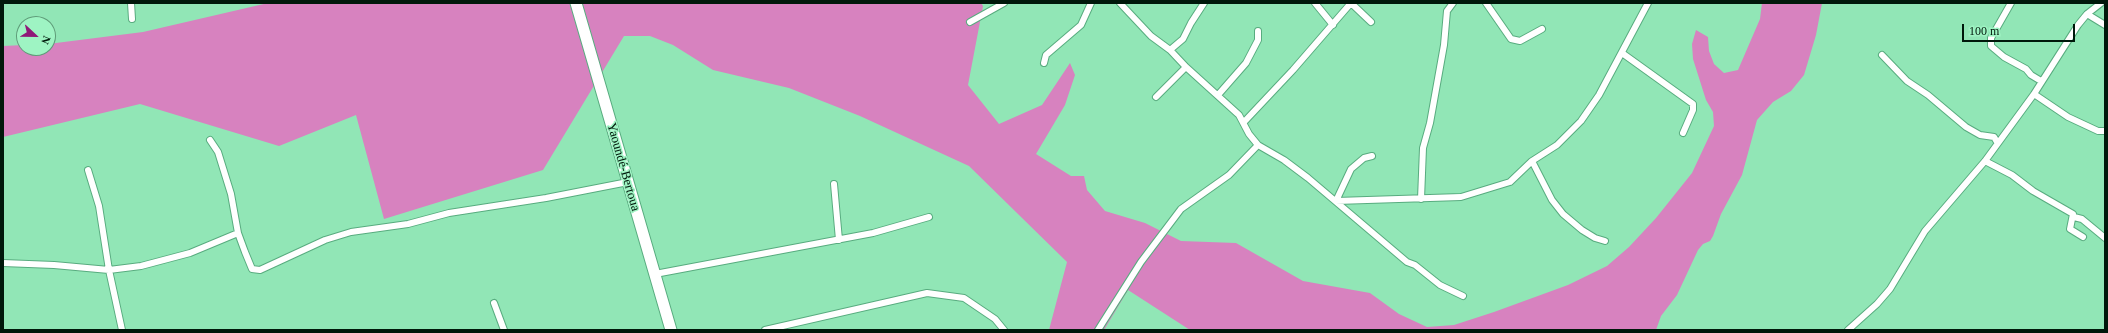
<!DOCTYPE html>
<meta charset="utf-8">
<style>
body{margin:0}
#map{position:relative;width:2108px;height:333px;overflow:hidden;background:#91e6b6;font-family:Georgia,serif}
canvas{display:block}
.frame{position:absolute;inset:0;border:4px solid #00180b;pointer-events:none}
.north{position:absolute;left:16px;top:16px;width:40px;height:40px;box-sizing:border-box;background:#9ef4c3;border:1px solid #5f9c79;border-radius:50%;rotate:112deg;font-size:11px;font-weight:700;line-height:16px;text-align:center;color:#00180b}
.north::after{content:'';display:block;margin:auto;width:14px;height:18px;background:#901978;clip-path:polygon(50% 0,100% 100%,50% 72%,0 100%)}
.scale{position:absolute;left:1962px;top:24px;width:113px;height:18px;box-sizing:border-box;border:2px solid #00180b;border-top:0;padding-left:5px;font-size:12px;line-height:14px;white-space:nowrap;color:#00180b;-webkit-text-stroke:3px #9ef4c3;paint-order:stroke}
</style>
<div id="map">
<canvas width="2108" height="333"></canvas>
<div class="frame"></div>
<div class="north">N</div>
<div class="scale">100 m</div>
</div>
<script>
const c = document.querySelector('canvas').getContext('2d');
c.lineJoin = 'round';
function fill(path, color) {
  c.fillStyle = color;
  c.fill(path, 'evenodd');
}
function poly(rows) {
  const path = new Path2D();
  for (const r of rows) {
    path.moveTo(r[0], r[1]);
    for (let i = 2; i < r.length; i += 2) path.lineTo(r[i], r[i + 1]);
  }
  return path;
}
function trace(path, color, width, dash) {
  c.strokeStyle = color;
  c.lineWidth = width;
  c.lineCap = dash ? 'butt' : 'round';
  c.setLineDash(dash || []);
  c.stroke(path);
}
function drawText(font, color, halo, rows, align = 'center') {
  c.font = font + ' Georgia,serif';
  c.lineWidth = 3;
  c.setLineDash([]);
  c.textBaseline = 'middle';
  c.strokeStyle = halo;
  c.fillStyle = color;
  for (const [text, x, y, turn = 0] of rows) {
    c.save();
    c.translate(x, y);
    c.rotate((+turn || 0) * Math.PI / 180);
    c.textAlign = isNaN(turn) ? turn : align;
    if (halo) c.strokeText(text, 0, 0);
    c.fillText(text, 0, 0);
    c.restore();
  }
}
const green = poly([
 [268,3,981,3,983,6,968,85,999,124,1042,105,1070,63,1075,75,1065,105,1036,154,1071,176,1084,176,1087,190,1105,211,1145,223,1181,241,1236,243,1303,281,1370,293,1399,314,1427,327,1454,325,1494,312,1568,285,1607,266,1629,247,1656,218,1692,173,1714,126,1713,112,1706,100,1693,59,1692,44,1696,30,1708,37,1709,51,1714,64,1724,73,1738,70,1760,19,1762,3,1822,3,1816,35,1804,75,1791,91,1773,102,1757,120,1742,175,1721,214,1713,236,1710,241,1703,244,1698,250,1677,295,1661,316,1656,330,1190,330,1128,290,1104,330,1049,330,1067,262,969,166,860,116,789,88,713,70,673,45,650,36,624,36,543,170,384,219,356,115,279,146,140,104,3,137,3,46,24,45,24,48,48,48,48,44,143,32]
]);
const minor = poly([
 [131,3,132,19],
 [1120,3,1151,36,1170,50,1186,67,1239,115,1249,134,1258,145,1284,160,1308,178,1407,262,1415,265,1440,285,1463,296],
 [1315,3,1333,25],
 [1351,3,1371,22],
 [1486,3,1511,39,1520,41,1542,29],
 [2011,3,1991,38,1991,46,2004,57,2026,69,2031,75,2041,81],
 [2087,14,2105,25],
 [970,22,1004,3],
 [1170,50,1183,39,1191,23,1204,3],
 [1622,53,1693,104,1693,110,1683,133],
 [1882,55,1907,81,1928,95,1966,127,1980,135,1994,137,1997,142],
 [1044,63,1046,55,1081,25,1091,3],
 [2034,94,2068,117,2098,131,2105,131],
 [1218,95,1246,63,1258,40,1258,31],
 [1156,97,1186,67],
 [1244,122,1293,70,1351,3],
 [210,140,218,152,231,194,238,233,245,252,252,269,260,270,325,240,351,232,408,224,449,213,546,198,628,182],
 [1532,161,1552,200,1563,214,1582,230,1595,238,1605,241],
 [1985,161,2012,175,2033,191,2073,214,2070,229,2083,237],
 [88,170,99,206,109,270,122,330],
 [834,184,839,240],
 [1421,199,1423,148,1430,123,1444,45,1447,11,1453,3],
 [1336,201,1461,197,1510,182,1532,161,1557,145,1581,121,1599,95,1648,3],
 [1336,201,1351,169,1364,158,1372,156],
 [2074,217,2082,219,2105,238],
 [3,263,54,265,109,270,141,266,190,253,238,233],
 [655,274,873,233,929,217],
 [494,303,504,330],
 [765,330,927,293,964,298,995,319,1004,330],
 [1098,330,1141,262,1181,209,1229,175,1258,145],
 [1848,330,1877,304,1890,289,1925,231,1985,161,2034,94,2078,25,2087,14,2101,3]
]);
const trunk = poly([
 [576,3,671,330]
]);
const streetNames = [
 ["Yaoundé-Bertoua",623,167,74]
];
fill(green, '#d782bf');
trace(minor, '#58ac7f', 8);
trace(trunk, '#58ac7f', 13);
trace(minor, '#fff', 6);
trace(trunk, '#fff', 11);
drawText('13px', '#00180b', '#9ef4c3', streetNames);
</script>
